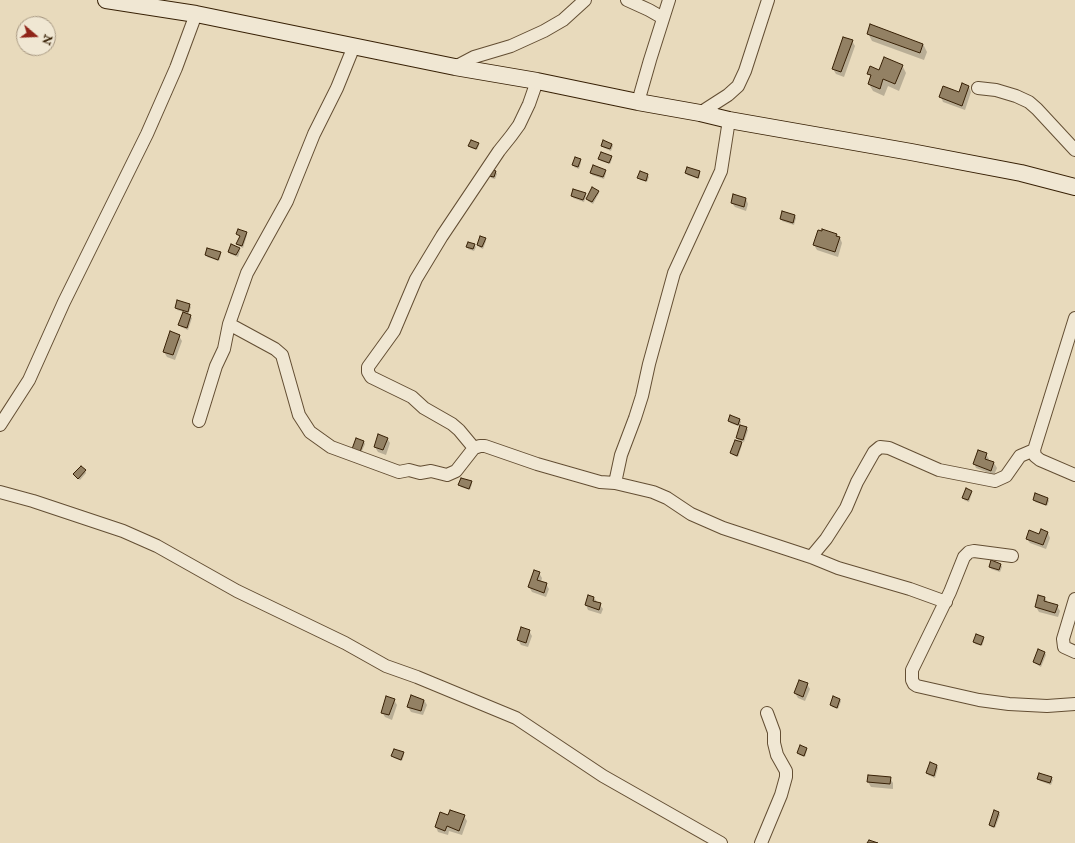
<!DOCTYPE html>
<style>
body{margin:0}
#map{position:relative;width:1075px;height:843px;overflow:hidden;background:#e8dabc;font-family:"IM FELL Double Pica",serif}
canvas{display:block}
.north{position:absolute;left:16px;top:16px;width:40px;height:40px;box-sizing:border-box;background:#f0e7d3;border:1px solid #a69781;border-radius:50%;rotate:109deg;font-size:11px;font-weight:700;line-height:16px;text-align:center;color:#372005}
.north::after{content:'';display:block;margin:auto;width:14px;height:18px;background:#8f2418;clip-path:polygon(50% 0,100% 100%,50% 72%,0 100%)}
</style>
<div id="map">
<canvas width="1075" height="843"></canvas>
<div class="north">N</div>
</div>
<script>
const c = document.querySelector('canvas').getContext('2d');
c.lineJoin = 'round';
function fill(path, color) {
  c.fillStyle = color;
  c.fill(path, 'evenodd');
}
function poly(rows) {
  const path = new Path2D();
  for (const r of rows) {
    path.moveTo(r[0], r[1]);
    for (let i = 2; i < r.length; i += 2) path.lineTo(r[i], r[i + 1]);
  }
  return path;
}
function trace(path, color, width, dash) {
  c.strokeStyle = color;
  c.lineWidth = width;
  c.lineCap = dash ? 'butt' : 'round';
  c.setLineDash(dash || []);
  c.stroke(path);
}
const shadow = poly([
 [868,33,923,44,927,52,924,60,872,41],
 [852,41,855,46,844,77,836,74,833,69],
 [902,65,906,73,899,91,888,86,884,96,873,91,869,84,871,78,869,74],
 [969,87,971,92,965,110,943,102,941,97,960,94],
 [478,143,479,145,477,150,471,148,469,146],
 [612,144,613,146,611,151,604,148,602,146],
 [611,157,612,159,610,164,601,161,599,159],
 [580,160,581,162,579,169,574,167,573,165],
 [605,171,606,173,604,179,592,175,591,173],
 [496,172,497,174,495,179,491,178,490,175],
 [699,172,700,174,699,179,687,175,686,173],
 [647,175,649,177,647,182,640,180,639,178],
 [598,191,599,193,593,204,588,201,587,199],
 [585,194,586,196,584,202,573,198,572,196],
 [746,199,748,204,746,211,735,207,732,203],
 [795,216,796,218,794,225,782,221,781,219],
 [246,233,247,235,243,248,239,246,237,244,240,237,238,234],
 [822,233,836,234,840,238,842,243,838,257,817,250,814,245],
 [485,239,486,241,483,249,479,247,478,245],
 [474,245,476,247,474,251,468,249,467,247],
 [239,249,240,251,238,257,230,254,229,252],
 [220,253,221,255,219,261,207,257,206,255],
 [189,305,191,307,188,315,192,318,188,330,181,327,180,325,184,312,177,310,176,308],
 [179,336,182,341,175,360,167,357,164,352],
 [740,420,741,422,739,426,746,428,748,430,744,442,738,440,737,438,741,427,730,423,729,421],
 [387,438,390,443,386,455,378,452,375,447],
 [357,440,364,442,365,444,361,453,354,451],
 [741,443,742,445,738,457,733,455,732,453],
 [986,454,989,459,988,461,994,463,997,468,994,475,976,468,974,463],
 [85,471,86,473,80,480,75,476],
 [471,482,472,484,470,490,461,487,459,485],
 [971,491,972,493,969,502,964,500,963,498],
 [1036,494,1048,499,1049,501,1047,506,1035,502,1034,500],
 [1048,533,1050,538,1046,549,1030,543,1027,539],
 [992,562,1001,565,1002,567,1000,572,991,569,990,567],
 [539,573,542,578,541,582,546,584,549,589,546,597,532,592,529,587],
 [594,598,603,609,601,614,588,610,586,605],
 [1045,598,1048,603,1057,606,1060,611,1058,617,1039,612,1036,607],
 [529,631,532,636,528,647,521,645,518,640],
 [983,637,984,640,982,646,975,644,974,642],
 [1039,651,1045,653,1046,655,1041,667,1036,664,1034,662],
 [807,684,810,689,805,701,798,698,795,693],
 [840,699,841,701,838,709,832,707,831,705],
 [394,700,397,705,392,720,385,717,382,712],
 [424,700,427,705,423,715,411,712,408,707],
 [806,748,807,750,805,757,799,755,798,753],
 [403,753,404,755,402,761,394,758,392,756],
 [930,764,937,766,938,768,935,778,928,775,927,773],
 [869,776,890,778,893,783,893,789,871,787,868,782],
 [1051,778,1053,780,1051,785,1040,781,1038,779],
 [999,813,1000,815,995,828,991,827,990,824],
 [449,816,464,816,467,821,462,835,449,831,448,835,438,832,436,827]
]);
const building = poly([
 [870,24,923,44,920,53,867,34,870,24],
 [843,37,853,40,841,72,832,69,843,37],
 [884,57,903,65,895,84,883,79,880,89,868,84,871,75,867,74,870,66,879,70,884,57],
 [962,83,969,86,962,106,939,97,943,86,959,92,962,83],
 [471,140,479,143,476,149,468,146,471,140],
 [603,140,612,144,610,149,601,146,603,140],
 [601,152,612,156,609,163,598,159,601,152],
 [575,157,581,159,578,167,572,165,575,157],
 [593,165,606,170,603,177,590,173,593,165],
 [687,167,700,171,698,178,685,173,687,167],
 [491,169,496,171,494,177,489,176,491,169],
 [640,171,648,174,646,181,637,178,640,171],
 [592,187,599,191,592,202,586,199,592,187],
 [573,189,586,193,583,200,571,196,573,189],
 [733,194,746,198,744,207,731,203,733,194],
 [782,211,795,215,793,223,780,219,782,211],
 [238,229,247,232,242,246,236,244,240,236,236,234,238,229],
 [822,229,837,234,836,236,840,237,835,252,813,245,818,230,822,231,822,229],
 [480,236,486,238,482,247,477,245,480,236],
 [468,242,475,244,473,249,466,247,468,242],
 [231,244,240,248,236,255,228,252,231,244],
 [207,248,221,252,218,260,205,255,207,248],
 [177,300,190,304,188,312,175,308,177,300],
 [183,312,191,315,187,328,178,325,183,312],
 [170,331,180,335,173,355,163,352,170,331],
 [730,415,740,419,738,425,728,421,730,415],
 [740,425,747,427,743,440,736,438,740,425],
 [378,434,388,438,383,450,374,447,378,434],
 [356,438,364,441,360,452,352,449,356,438],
 [735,440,742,442,737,456,730,453,735,440],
 [978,450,987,453,985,459,994,462,991,471,973,464,978,450],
 [81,466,86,470,78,479,73,474,81,466],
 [461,478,472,481,469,489,458,485,461,478],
 [966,488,972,491,968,500,962,498,966,488],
 [1035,493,1048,498,1046,505,1033,500,1035,493],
 [1041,529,1048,532,1043,545,1026,539,1029,530,1039,534,1041,529],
 [991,560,1001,564,999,570,989,567,991,560],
 [534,570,540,572,537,580,547,583,544,593,528,587,534,570],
 [588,595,594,597,593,601,601,603,599,610,585,605,588,595],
 [1038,595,1045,597,1044,601,1058,605,1055,613,1035,607,1038,595],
 [521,627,530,630,526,643,517,640,521,627],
 [976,634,984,637,981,645,973,642,976,634],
 [1038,649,1045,652,1040,665,1033,662,1038,649],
 [799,680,808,683,803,697,794,693,799,680],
 [411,695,424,700,421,711,407,707,411,695],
 [386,696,395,699,389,715,381,713,386,696],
 [833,696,840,699,837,708,830,705,833,696],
 [800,745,807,748,804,756,797,753,800,745],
 [394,749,404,752,401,760,391,756,394,749],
 [930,762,937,765,934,776,926,773,930,762],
 [1039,773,1052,777,1050,783,1037,779,1039,773],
 [868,775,891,777,890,784,867,782,868,775],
 [450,810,465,815,459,831,447,826,445,831,435,827,440,812,448,815,450,810],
 [994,810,999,812,994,827,989,825,994,810],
 [869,840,878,843,867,843,869,840]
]);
const street = poly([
 [627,0,649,10,663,18],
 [455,67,474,57,511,46,544,31,563,20,585,0],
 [978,88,996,90,1016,96,1029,102,1037,109,1075,150],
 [638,102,650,60,669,0],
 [700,113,728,95,738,86,745,71,768,0],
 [1075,318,1034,450,1035,456,1040,460,1075,475],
 [229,324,275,349,282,355,299,415,310,432,331,447,399,472,409,470,420,473,431,471,447,475,456,471,474,448,480,446,485,446,537,464,600,482,615,483,653,492,667,498,691,514,723,528,811,557,838,568,910,589,946,602],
 [199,421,216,366,224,349,229,324,247,273,287,201,314,134,337,88,354,46],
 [0,425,29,380,64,302,147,134,176,68,196,14],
 [474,448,459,430,452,424,424,408,412,397,371,377,368,372,368,367,394,331,416,279,442,236,499,151,511,136,519,125,529,104,537,81],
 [615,483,621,455,635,418,642,396,649,364,674,273,721,171,729,120],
 [0,492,33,501,123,531,157,546,237,591,345,643,386,666,417,677,516,718,603,776,721,843],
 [1012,556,974,551,969,552,964,557,950,592,912,670,912,680,914,684,917,686,979,700,1009,704,1047,706,1075,704],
 [811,557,826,539,846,508,857,482,874,452,880,447,889,448,939,470,995,481,1006,476,1020,456,1034,450],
 [1075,599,1063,639,1064,647,1075,652],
 [761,843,781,795,786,777,786,771,777,755,774,743,774,732,767,713]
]);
const secondary = poly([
 [106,0,196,14,455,67,537,81,638,102,700,113,729,120,911,152,1021,173,1075,187]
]);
fill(shadow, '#0003');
fill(building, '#938164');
trace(building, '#372005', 1);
trace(street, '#634e33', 14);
trace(secondary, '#372005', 18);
trace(street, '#f0e7d3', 12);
trace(secondary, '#f0e7d3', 16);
</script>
